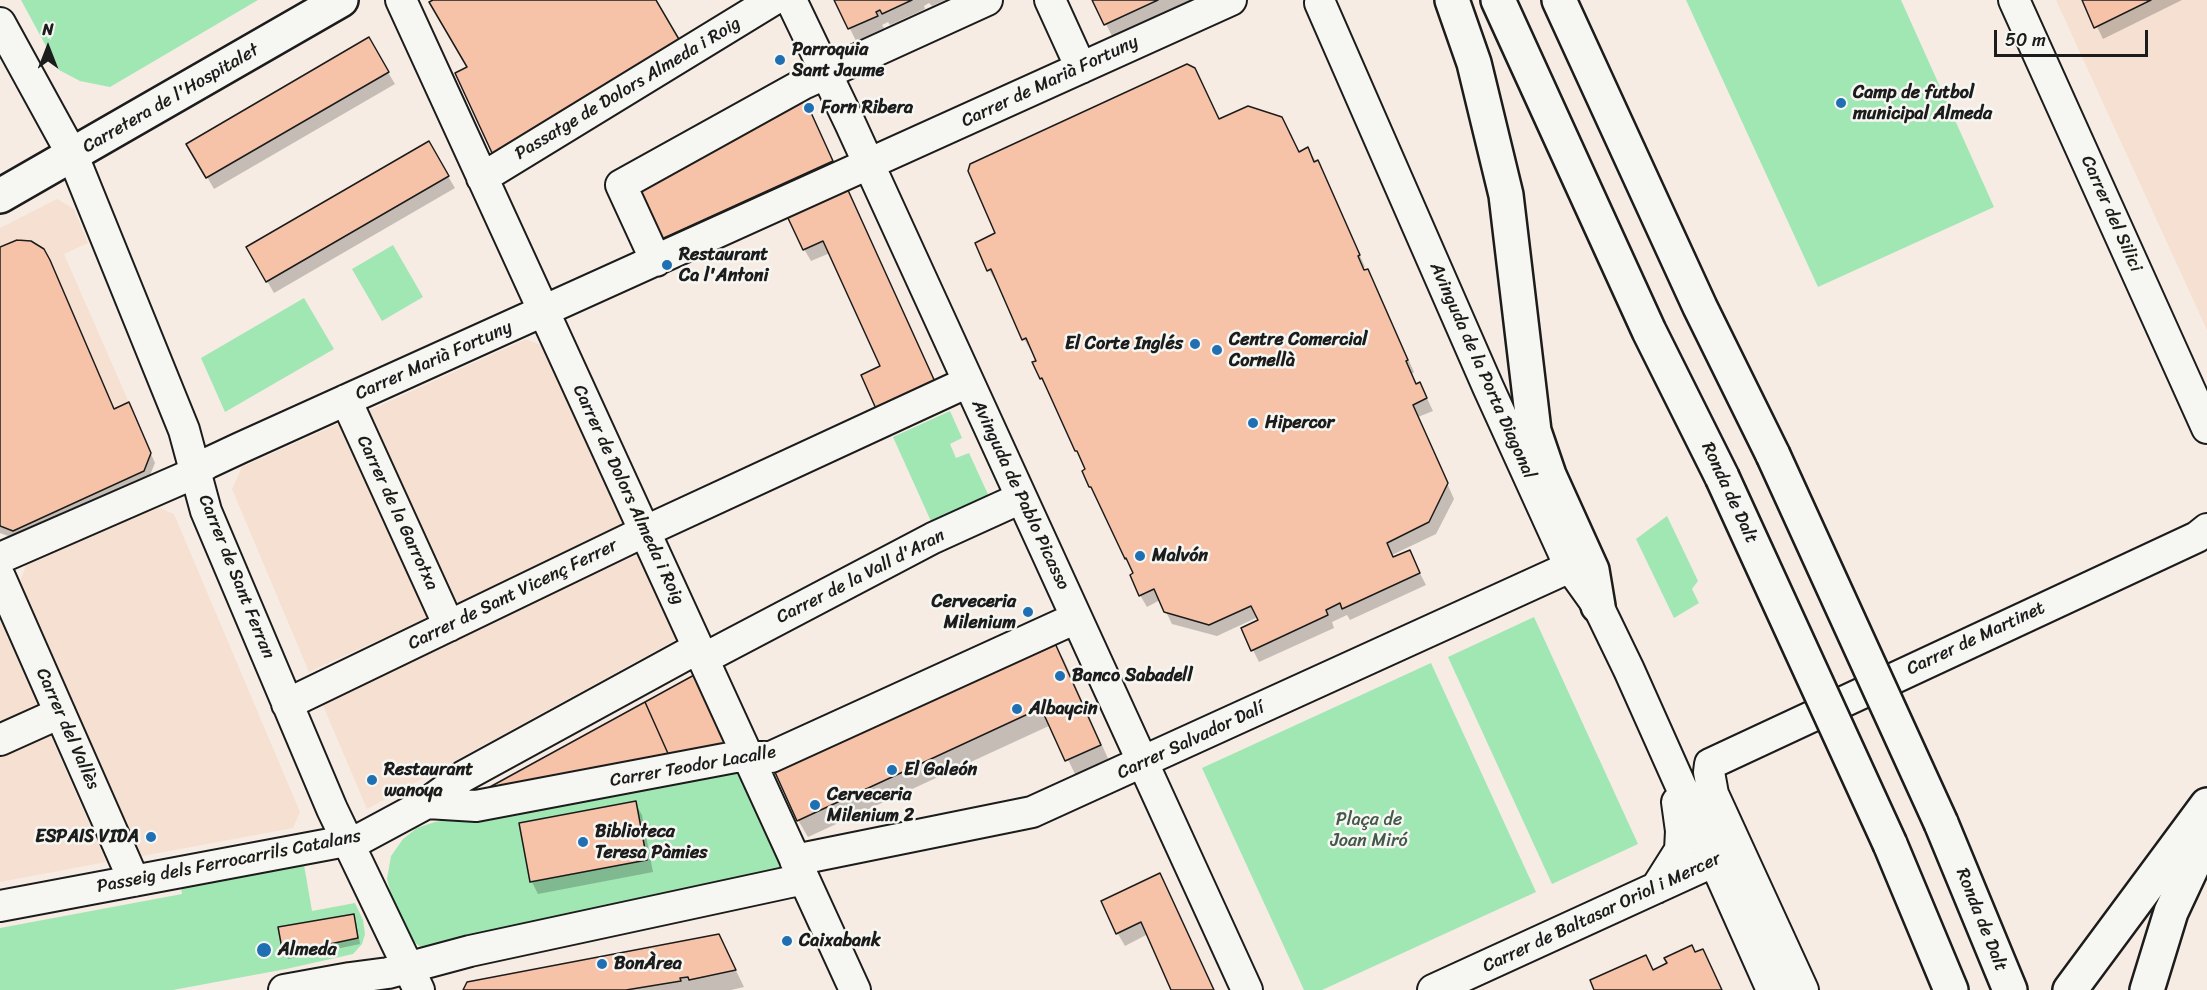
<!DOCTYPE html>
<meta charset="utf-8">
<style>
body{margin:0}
#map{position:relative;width:2207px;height:990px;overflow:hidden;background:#f6ece3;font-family:Sriracha,sans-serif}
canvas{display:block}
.north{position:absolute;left:18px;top:18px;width:60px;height:60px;-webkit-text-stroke:4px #f6f6f2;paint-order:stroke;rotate:0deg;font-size:16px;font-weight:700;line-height:24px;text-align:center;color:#1c1c1c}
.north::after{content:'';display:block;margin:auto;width:21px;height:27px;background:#1c1c1c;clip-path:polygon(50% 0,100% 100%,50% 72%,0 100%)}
.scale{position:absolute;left:1994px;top:30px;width:154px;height:27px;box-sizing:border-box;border:3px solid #1c1c1c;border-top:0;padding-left:8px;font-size:18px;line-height:21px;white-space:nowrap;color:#1c1c1c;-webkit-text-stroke:4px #f6f6f2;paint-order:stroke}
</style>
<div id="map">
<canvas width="2207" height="990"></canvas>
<div class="north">N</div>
<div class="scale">50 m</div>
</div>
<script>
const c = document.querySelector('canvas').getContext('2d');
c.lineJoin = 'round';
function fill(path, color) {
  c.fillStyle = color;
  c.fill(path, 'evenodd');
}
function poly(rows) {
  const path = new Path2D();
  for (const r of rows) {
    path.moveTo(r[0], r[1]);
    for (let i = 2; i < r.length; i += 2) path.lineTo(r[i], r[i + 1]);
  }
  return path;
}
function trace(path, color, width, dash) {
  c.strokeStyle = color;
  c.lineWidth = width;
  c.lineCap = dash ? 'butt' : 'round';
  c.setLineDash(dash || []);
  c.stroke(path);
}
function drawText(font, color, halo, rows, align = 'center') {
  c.font = font + ' Sriracha,sans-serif';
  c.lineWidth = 5;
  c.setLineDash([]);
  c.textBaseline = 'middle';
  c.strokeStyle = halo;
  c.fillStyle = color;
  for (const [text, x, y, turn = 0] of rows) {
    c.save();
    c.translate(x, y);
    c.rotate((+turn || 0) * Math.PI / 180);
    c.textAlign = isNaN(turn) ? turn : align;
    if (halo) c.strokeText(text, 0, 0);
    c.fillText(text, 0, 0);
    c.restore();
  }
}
const built = poly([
 [2056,0,2207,0,2207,330],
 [57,199,74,209,88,243,64,254,151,453,144,471,13,531,0,526,0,228],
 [526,339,546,347,628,525,457,605,368,411],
 [340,423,429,617,309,672,232,489,242,467],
 [155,506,174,514,300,812,293,828,137,857,19,585,26,565],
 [641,553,679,638,367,809,321,701],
 [0,620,41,713,0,731],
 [49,732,106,862,0,882,0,754]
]);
const green = poly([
 [21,0,258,0,110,87,80,81,59,70],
 [1686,0,1901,0,1994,207,1818,287],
 [393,245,423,297,382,321,352,269],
 [304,298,334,349,225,412,201,358],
 [950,411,962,438,950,444,956,458,969,453,992,503,935,530,893,437],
 [1667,516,1698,581,1692,589,1699,603,1674,618,1636,539],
 [1534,617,1638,844,1552,884,1448,657],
 [1431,663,1536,892,1322,990,1304,990,1202,768],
 [735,764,788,868,423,949,413,941,391,894,387,879,391,856,403,839,417,828,435,822],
 [303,859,312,911,355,903,363,920,365,934,362,944,353,954,286,969,173,990,0,990,0,928,182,894,180,882]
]);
const shadow = poly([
 [836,0,945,0,932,6,929,3,924,6,925,9,890,25,888,22,882,25,884,28,856,41],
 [1094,0,1191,0,1112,36],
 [2084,0,2182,0,2103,39],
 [368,39,395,84,214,189,188,144],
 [1194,69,1220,121,1299,154,1308,149,1324,174,1365,267,1363,268,1365,271,1367,271,1374,283,1414,372,1412,374,1417,385,1426,396,1433,411,1418,417,1454,499,1436,534,1392,555,1394,559,1409,552,1426,585,1350,620,1347,615,1332,622,1334,628,1259,662,1253,650,1260,620,1258,617,1217,636,1172,624,1160,600,1147,607,1140,595,1133,570,1090,486,1087,470,1041,378,1038,361,1033,350,1031,351,1024,339,998,281,996,282,989,270,977,243,997,234],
 [802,97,839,174,664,253,657,241],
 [428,143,455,188,274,293,248,248],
 [853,202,942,396,882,367,830,253,811,261,804,249],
 [0,250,114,410,133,413,155,463,148,480,19,540,0,533],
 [1054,643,1064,660,1110,763,1077,778,1051,725,808,837,798,820],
 [635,803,642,815,653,872,538,894,532,882,521,825],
 [1160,875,1214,990,1173,990,1148,934,1125,946,1118,934,1103,902],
 [353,916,356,922,360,944,288,959,285,953],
 [719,936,744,987,731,990,465,990]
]);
const building = poly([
 [433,0,656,0,680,41,493,155,455,73,467,67,429,2,433,0],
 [834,0,912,0,882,14,880,10,876,12,878,16,848,29,834,0],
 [1092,0,1158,0,1104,25,1092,0],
 [2082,0,2151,0,2094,28,2082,0],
 [369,37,389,72,206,178,186,144,369,37],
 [1187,64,1195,68,1219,119,1248,106,1282,117,1299,152,1308,147,1314,162,1318,160,1360,255,1358,256,1364,270,1368,269,1408,360,1406,361,1416,384,1420,382,1427,398,1413,405,1448,483,1429,522,1387,543,1393,557,1410,550,1420,573,1342,609,1340,603,1326,610,1328,615,1251,651,1241,628,1258,620,1251,606,1209,625,1164,612,1154,589,1139,596,1130,575,1133,573,1126,558,1125,559,1091,487,1089,487,1082,471,1085,469,1077,451,1075,451,1042,378,1040,379,1032,362,1036,361,1026,338,1022,340,991,269,987,271,975,243,995,233,968,171,970,164,1187,64],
 [803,95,833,161,655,242,631,190,803,95],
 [429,141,449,176,266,282,246,247,429,141],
 [847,188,936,384,877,411,861,375,880,366,823,241,803,250,787,216,847,188],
 [17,240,31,241,44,249,50,260,114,409,129,402,151,453,144,471,13,531,0,526,0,247,17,240],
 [1054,641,1101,745,1065,761,1041,708,797,821,774,770,1054,641],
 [696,674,730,747,670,758,645,702,696,674],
 [645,702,670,758,490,791,488,788,645,702],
 [636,801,647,860,530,882,519,823,636,801],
 [1160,873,1214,990,1171,990,1141,922,1116,934,1101,901,1160,873],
 [354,914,358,938,283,954,278,927,354,914],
 [719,934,736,970,689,980,688,977,680,978,681,981,626,990,463,990,467,982,719,934],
 [1692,945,1695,952,1703,949,1722,990,1594,990,1590,980,1646,955,1653,970,1667,963,1664,958,1692,945]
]);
const minor = poly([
 [401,0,855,990],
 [791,0,850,123,1247,990],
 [1050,0,1081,68],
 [2014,0,2207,428],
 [1320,3,1488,387,1570,567,1598,606,1629,670,1772,990],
 [0,23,73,156,184,430,206,511,332,809,419,990],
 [482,178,773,0],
 [656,261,621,185,805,83,987,0],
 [346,400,449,626],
 [0,558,188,476,208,463,240,448,1231,0],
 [0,577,134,881],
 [703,659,933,538,1021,498],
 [287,704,635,536,968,382],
 [0,740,60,713],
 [427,803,476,806,735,757,771,757,1076,618],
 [795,860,1032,812,1570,567],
 [1656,888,1680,850,1681,831,1677,802],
 [0,906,362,838,427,803,464,776,698,648],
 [284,990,350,978,388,973,470,951,804,879],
 [1433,990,1730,854],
 [1803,990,1713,794,1709,772,1710,764,2197,537,2207,529]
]);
const major = poly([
 [0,196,341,0],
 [2070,990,2207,805]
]);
const highway = poly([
 [1452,0,1474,63,1506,195,1534,431,1549,475,1592,570,1598,606],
 [1498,0,1649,331,1722,477],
 [1559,0,1700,307,1773,455],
 [1941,823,2010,990],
 [1890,844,1951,990],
 [2147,990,2171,912,2207,835]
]);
const highwayBridge = poly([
 [1773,455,1941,823],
 [1722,477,1890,844]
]);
const markers = [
 [780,60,6,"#1f6fb2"],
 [1841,103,6,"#1f6fb2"],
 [809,108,6,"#1f6fb2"],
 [667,265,6,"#1f6fb2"],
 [1195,344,6,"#1f6fb2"],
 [1217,350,6,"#1f6fb2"],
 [1253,423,6,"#1f6fb2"],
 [1140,556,6,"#1f6fb2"],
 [1028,612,6,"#1f6fb2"],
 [1060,676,6,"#1f6fb2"],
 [1017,709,6,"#1f6fb2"],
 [892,770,6,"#1f6fb2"],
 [372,780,6,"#1f6fb2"],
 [815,805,6,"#1f6fb2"],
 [151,837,6,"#1f6fb2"],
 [583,842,6,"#1f6fb2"],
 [787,941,6,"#1f6fb2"],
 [264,950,8,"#1f6fb2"],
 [602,964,6,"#1f6fb2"]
];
const poiNames = [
 ["Parroquia",792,50],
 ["Sant Jaume",792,71],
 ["Camp de futbol",1853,93],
 ["municipal Almeda",1853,114],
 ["Forn Ribera",821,108],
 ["Restaurant",679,255],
 ["Ca l'Antoni",679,276],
 ["Centre Comercial",1229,340],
 ["Cornellà",1229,361],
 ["El Corte Inglés",1183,344,"right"],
 ["Hipercor",1265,423],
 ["Malvón",1152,556],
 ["Cerveceria",1016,602,"right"],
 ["Milenium",1016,623,"right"],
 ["Banco Sabadell",1072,676],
 ["Albaycin",1029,709],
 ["Restaurant",384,770],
 ["wanoya",384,791],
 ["El Galeón",904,770],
 ["Cerveceria",827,795],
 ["Milenium 2",827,816],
 ["Biblioteca",595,832],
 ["Teresa Pàmies",595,853],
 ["ESPAIS VIDA",139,837,"right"],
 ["Caixabank",799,941],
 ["Almeda",278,950],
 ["BonÀrea",614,964]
];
const streetNames = [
 ["Carrer de Marià Fortuny",1050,82,-25],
 ["Passatge de Dolors Almeda i Roig",628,89,-31],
 ["Carretera de l'Hospitalet",171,99,-30],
 ["Carrer del Silici",2111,214,66],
 ["Carrer Marià Fortuny",434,361,-24],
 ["Avinguda de la Porta Diagonal",1482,371,66],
 ["Ronda de Dalt",1729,493,65],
 ["Carrer de Dolors Almeda i Roig",628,495,65],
 ["Avinguda de Pablo Picasso",1020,495,65],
 ["Carrer de la Garrotxa",397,513,65],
 ["Carrer de Sant Ferran",236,577,68],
 ["Carrer de la Vall d'Aran",861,577,-27],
 ["Carrer de Sant Vicenç Ferrer",513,595,-26],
 ["Carrer de Martinet",1976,639,-25],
 ["Carrer del Vallès",67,729,66],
 ["Carrer Salvador Dalí",1191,741,-25],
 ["Carrer Teodor Lacalle",693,767,-10],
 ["Passeig dels Ferrocarrils Catalans",229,862,-11],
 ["Carrer de Baltasar Oriol i Mercer",1602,913,-25],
 ["Ronda de Dalt",1981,920,68]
];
const parkNames = [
 ["Plaça de",1369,820],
 ["Joan Miró",1369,841]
];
fill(built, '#f6e0d1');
fill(green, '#a0e7b4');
fill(shadow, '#0003');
fill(building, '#f7c3a8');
trace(building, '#1c1c1c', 1.5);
trace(minor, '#1c1c1c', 34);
trace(major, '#1c1c1c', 38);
trace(highway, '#1c1c1c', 38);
trace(minor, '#f6f6f2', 30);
trace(major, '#f6f6f2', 33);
trace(highway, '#f6f6f2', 33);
trace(highwayBridge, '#1c1c1c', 38, []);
trace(highwayBridge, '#f6f6f2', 33);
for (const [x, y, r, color] of markers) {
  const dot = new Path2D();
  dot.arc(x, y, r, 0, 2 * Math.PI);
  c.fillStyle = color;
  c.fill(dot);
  trace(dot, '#f6f6f2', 2);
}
drawText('bold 18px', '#1c1c1c', '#f6f6f2', poiNames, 'left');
drawText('18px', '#1c1c1c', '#f6f6f2', streetNames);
drawText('18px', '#44594a', '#f6f6f2', parkNames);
</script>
